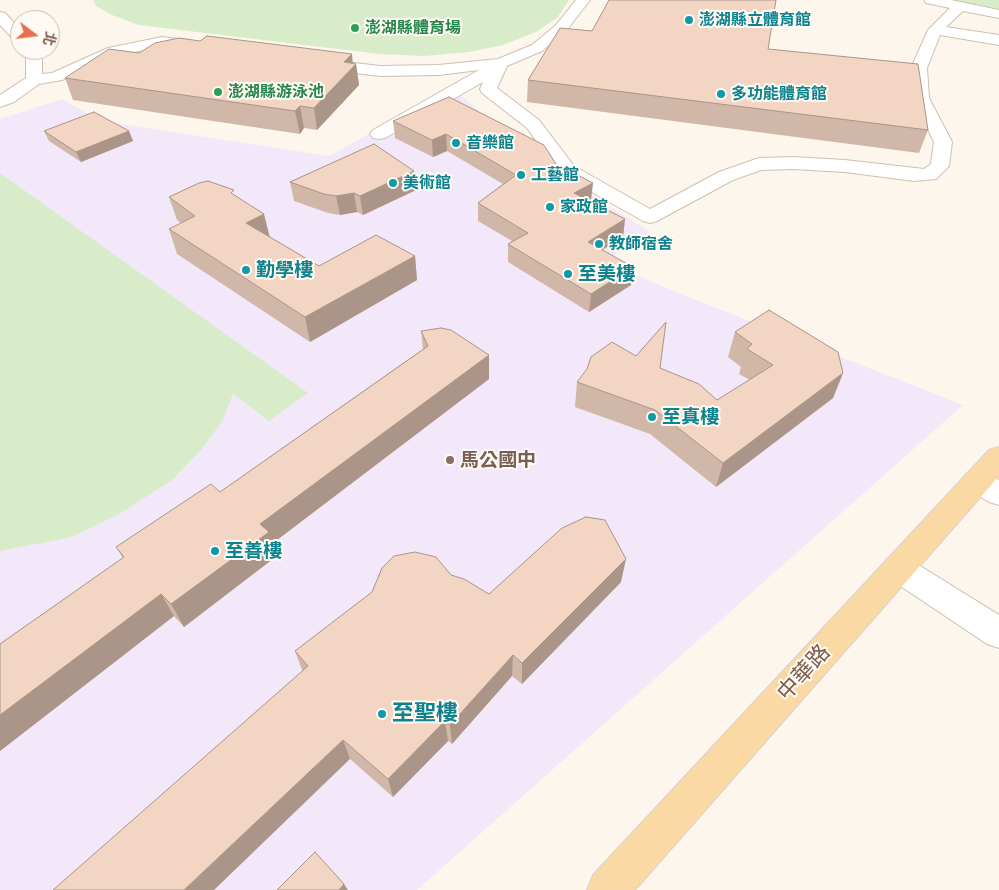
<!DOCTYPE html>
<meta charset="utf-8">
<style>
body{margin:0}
#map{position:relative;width:999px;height:890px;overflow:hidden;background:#fdf6ec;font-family:Figtree,"Noto Sans TC",sans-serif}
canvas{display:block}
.north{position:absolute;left:10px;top:10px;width:50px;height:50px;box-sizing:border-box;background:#fffaf3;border:1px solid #cabbb1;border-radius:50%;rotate:105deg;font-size:14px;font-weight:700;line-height:20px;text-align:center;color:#7a5c4d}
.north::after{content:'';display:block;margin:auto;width:18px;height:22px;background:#e76f51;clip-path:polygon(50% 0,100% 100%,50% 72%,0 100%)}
</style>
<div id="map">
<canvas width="999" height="890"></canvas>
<div class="north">北</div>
</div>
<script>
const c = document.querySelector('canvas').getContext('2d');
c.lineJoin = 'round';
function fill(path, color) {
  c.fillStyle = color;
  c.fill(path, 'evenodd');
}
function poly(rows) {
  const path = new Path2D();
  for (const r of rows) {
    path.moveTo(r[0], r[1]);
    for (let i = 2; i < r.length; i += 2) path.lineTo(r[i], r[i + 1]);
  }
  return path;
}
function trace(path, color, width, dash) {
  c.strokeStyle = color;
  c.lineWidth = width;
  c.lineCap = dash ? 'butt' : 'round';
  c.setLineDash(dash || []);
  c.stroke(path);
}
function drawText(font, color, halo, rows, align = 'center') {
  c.font = font + ' Figtree,"Noto Sans TC",sans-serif';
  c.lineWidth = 4;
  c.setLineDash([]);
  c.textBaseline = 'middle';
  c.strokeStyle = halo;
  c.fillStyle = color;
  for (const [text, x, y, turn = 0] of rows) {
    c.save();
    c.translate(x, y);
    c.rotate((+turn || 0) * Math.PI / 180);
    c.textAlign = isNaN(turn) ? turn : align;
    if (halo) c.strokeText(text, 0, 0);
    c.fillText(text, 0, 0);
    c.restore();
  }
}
const education = poly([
 [460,95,566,181,651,232,605,262,691,298,963,405,417,890,0,890,0,119,62,99,101,121,329,156,374,131,386,137]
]);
const green = poly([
 [93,0,569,0,558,17,536,32,503,45,469,52,425,56,379,54,139,25,112,15,96,6],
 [952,0,999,0,999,9,968,4],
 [0,173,308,393,269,421,233,394,222,421,201,450,172,480,119,514,72,537,0,551]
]);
const minor = poly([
 [576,0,590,0,566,31,542,51,507,66,497,88,539,120,574,166,650,209,719,172,759,158,793,157,845,160,924,169,931,164,934,142,913,98,911,68,928,30,950,8,926,3,924,0,951,0,999,10,999,18,963,11,946,27,999,35,999,45,940,35,927,68,929,98,952,142,949,166,936,179,914,181,845,172,793,169,761,170,733,180,657,221,650,223,643,221,560,174,527,128,482,93,480,89,483,82,385,138,379,139,373,138,370,134,373,130,479,70,439,75,380,76,320,69,314,67,312,64,314,61,320,59,380,66,439,65,498,59,532,45,556,25,576,0],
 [0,12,5,13,20,29,20,43,15,41,0,25,0,12],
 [162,37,191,41,196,43,199,46,196,49,191,51,162,47,117,55,62,80,39,84,14,102,0,107,0,95,26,78,26,55,22,50,39,51,42,54,42,74,52,73,108,48,162,37],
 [977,470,999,480,999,505,989,502,967,489,963,481,967,473,977,470],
 [898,555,909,559,999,615,999,648,987,644,887,577,882,568,887,559,898,555]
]);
const major = poly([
 [999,447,999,476,635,890,587,890,593,875,989,450,999,447]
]);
const wall = poly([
 [768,49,928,130,919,153,527,102,528,80],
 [139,53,356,64,359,85,317,130,304,128,300,134,73,100,65,78],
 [449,97,556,164,591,201,590,201,625,219,623,237,602,250,631,285,589,312,508,262,508,244,512,241,478,221,478,203,503,184,447,151,433,157,395,138,393,121],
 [44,131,129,131,133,141,81,162,49,141],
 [414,171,416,190,363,215,357,212,340,215,328,213,294,201,290,182],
 [235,195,270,237,319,266,415,256,417,280,310,342,177,254,169,229,181,223,177,220,169,197],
 [421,331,489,379,273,543,278,555,184,627,174,616,0,751,0,644,123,558,116,547,220,492,423,349],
 [735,332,843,373,833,398,716,487,650,434,575,407,577,382,636,356,660,368,717,400,750,380,739,374,741,367,728,357],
 [451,575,489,594,621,582,522,684,512,676,452,744,448,741,393,797,350,759,302,670,295,651]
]);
const shadedWall = poly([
 [352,54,353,66,356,64,359,85,317,130,314,108,344,62],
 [300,106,304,128,300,134,295,111],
 [129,131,133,141,81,162,76,152],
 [446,134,447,151,433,157,432,140],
 [414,171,416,190,363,215,360,196],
 [593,183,591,201,572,210,574,193],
 [354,193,357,212,340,215,336,196],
 [264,214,270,238,246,223],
 [625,219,623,237,586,260,588,242],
 [415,256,417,280,310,342,305,317],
 [633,267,631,285,589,312,591,294],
 [489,355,489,379,273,543,278,555,184,627,171,604,260,524],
 [843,373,833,398,716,487,723,463],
 [626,559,621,582,522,684,522,663],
 [161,594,174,616,0,751,0,715],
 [513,655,512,676,452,744,450,725],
 [445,721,448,741,393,797,388,779],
 [343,740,350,759,214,890,184,890],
 [344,884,348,890,339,890]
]);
const building = poly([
 [609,0,776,0,768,49,918,64,928,130,528,80,560,28,592,31,609,0],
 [207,36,352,54,344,62,356,64,314,108,300,106,295,111,65,78,109,49,139,53,155,43,179,38,200,41,207,36],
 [449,97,544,145,556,164,593,183,574,193,625,219,588,242,633,267,591,294,508,244,528,233,478,203,516,175,446,134,432,140,393,121,449,97],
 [94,112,129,131,76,152,44,131,94,112],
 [374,144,414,171,360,196,354,193,336,196,324,194,290,182,374,144],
 [208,181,234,190,231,193,264,214,246,223,319,266,376,235,415,256,305,317,169,229,195,216,169,197,199,183,208,181],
 [769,310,838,352,843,373,723,463,655,410,577,382,587,369,591,357,612,342,636,356,666,322,660,368,699,384,717,400,773,365,747,349,752,344,735,332,769,310],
 [441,328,451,330,489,355,260,524,269,532,171,604,161,594,0,715,0,644,124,557,116,547,211,484,220,492,428,346,421,331,441,328],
 [586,517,605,520,626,559,522,663,513,655,450,725,445,721,388,779,343,740,184,890,53,890,308,666,295,651,372,592,382,568,394,556,415,552,436,557,451,575,464,579,489,594,562,528,586,517],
 [315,852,344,884,339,890,277,890,315,852]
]);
const markers = [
 [689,20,5,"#0f9aa8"],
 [355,28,5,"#2e9e5b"],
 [218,92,5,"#2e9e5b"],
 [721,94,5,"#0f9aa8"],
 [456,143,5,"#0f9aa8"],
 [521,175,5,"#0f9aa8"],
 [393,183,5,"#0f9aa8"],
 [550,207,5,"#0f9aa8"],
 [599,244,5,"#0f9aa8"],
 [246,270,5,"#0f9aa8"],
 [568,274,5,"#0f9aa8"],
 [652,417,5,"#0f9aa8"],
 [450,460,5,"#8d6e63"],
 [215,551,5,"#0f9aa8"],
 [382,714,5,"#0f9aa8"]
];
const farCulturenames = [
 ["澎湖縣立體育館",699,20],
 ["多功能體育館",731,94],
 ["音樂館",466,143],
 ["工藝館",531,175],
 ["美術館",403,183],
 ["家政館",560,207],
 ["教師宿舍",609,244]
];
const farLeisurenames = [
 ["澎湖縣體育場",365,28],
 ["澎湖縣游泳池",228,92]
];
const cultureNames = [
 ["勤學樓",256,270],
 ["至美樓",578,274],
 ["至真樓",662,417],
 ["至善樓",225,551]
];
const educationNames = [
 ["馬公國中",460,460]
];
const nearStreetnames = [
 ["中華路",804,673,-48]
];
const nearCulturenames = [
 ["至聖樓",392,714]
];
fill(education, '#f3e8fa');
fill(green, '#d8ecc9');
trace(minor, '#d1beb0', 2);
trace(major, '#dad1cd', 2);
fill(minor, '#fff');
fill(major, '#fbd9a5');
fill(wall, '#d1b7a8');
fill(shadedWall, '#aa9588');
fill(building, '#f3d5c3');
trace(building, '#aa9588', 1);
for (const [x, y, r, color] of markers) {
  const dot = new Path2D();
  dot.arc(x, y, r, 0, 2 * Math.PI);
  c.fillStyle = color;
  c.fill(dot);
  trace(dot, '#fffaf3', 2);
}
drawText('bold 16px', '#0d838f', '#fffaf3', farCulturenames, 'left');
drawText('bold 16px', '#27864d', '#fffaf3', farLeisurenames, 'left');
drawText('bold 19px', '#0d838f', '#fffaf3', cultureNames, 'left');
drawText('bold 19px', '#785e54', '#fffaf3', educationNames, 'left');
drawText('22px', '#7a5c4d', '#fffaf3', nearStreetnames);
drawText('bold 22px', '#0d838f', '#fffaf3', nearCulturenames, 'left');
</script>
